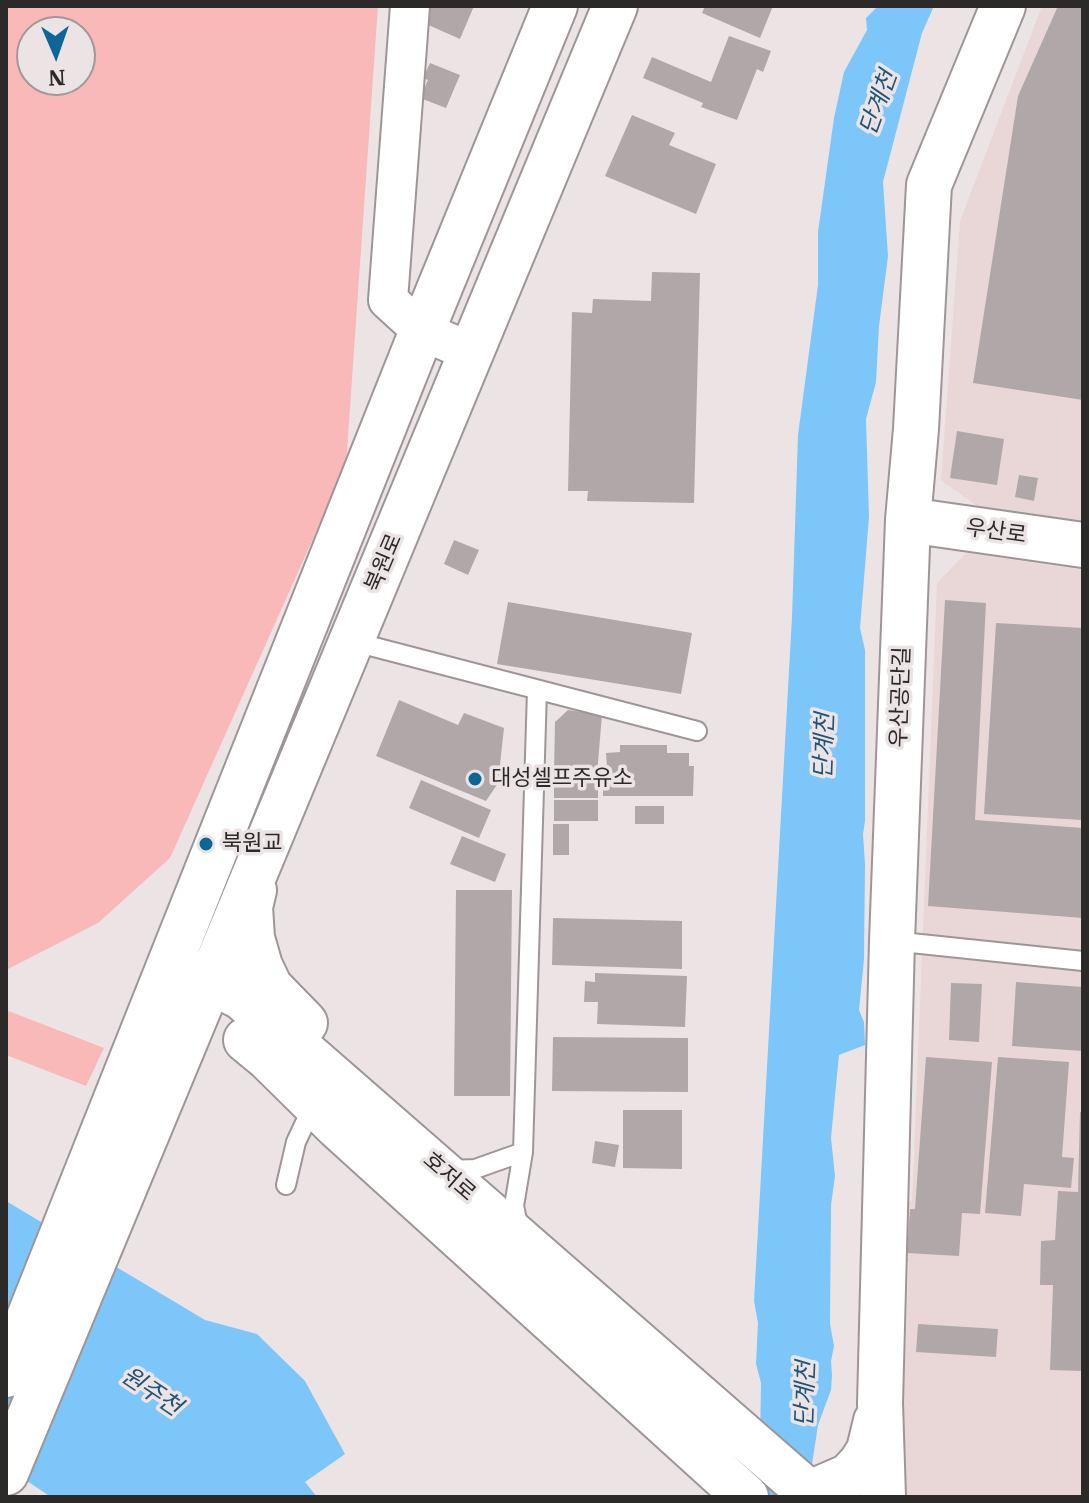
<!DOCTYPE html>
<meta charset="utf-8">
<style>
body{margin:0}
#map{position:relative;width:1089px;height:1503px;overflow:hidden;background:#ece4e4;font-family:"IBM Plex Serif",serif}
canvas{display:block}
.frame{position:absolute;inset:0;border:8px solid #2c2929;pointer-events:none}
.north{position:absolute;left:16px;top:16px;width:80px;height:80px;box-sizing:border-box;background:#ece4e4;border:2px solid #9f9999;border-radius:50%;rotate:178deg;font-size:22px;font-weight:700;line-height:32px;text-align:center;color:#2c2929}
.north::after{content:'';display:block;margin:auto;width:28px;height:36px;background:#0d6696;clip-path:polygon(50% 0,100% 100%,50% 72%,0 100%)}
</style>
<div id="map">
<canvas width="1089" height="1503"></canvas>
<div class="frame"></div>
<div class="north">N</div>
</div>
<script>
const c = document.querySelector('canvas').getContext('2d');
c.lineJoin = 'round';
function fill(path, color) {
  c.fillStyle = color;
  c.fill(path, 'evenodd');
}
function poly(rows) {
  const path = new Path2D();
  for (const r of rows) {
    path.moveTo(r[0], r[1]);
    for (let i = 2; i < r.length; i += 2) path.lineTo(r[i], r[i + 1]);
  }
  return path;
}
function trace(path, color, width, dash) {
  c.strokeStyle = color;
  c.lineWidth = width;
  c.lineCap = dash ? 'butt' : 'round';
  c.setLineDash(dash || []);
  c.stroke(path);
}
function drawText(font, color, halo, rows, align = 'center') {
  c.font = font + ' "IBM Plex Serif","Noto Sans KR",serif';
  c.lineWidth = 7;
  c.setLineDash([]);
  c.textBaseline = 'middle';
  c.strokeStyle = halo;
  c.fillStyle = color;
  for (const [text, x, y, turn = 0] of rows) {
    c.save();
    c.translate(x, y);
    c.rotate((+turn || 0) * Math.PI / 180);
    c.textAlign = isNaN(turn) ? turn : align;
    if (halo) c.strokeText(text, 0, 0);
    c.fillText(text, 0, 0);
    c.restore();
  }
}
const built = poly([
 [1042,6,1083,6,1083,526,985,512,941,480,960,221],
 [966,553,1083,570,1083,1497,899,1497,909,1262,901,1261,905,1200,912,1201,937,583]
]);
const green = poly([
 [6,6,378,6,346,465,170,858,98,923,6,970],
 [32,32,80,32,80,80,32,80],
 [6,1010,104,1048,86,1086,6,1055]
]);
const water = poly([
 [878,6,934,6,922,33,883,182,888,256,879,326,876,382,866,419,869,517,860,628,865,650,865,821,863,834,865,864,864,959,859,1010,864,1022,865,1045,839,1055,837,1075,831,1138,835,1176,831,1205,830,1324,834,1346,831,1361,832,1375,831,1390,818,1425,807,1497,759,1497,761,1383,756,1364,758,1323,754,1301,792,617,798,435,818,285,818,232,834,118,844,72,867,30,866,18],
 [6,1201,205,1320,257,1334,305,1381,345,1454,305,1482,317,1497,51,1497,6,1467]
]);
const building = poly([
 [429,6,474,6,460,39,426,24],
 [705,6,773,6,760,38,702,13],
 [1058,6,1083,6,1083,400,973,383,1018,96],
 [729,36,771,51,763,72,757,69,737,120,701,107,703,103,643,78,652,57,711,82],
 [430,63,460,75,446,108,420,98,428,80,423,78],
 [632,115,675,133,669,145,716,164,696,214,605,176],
 [652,272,700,273,694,503,587,501,588,491,568,491,572,312,592,313,593,299,651,301],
 [957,431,1004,439,997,485,950,478],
 [1019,475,1038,478,1034,501,1015,497],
 [454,540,479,550,468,575,444,564],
 [945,600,986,603,975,820,1083,828,1083,918,928,906],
 [508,602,692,633,681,694,497,664],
 [996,623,1083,628,1082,820,984,814],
 [399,700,458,725,464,713,504,728,498,783,486,801,376,756],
 [568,710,602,715,597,774,554,771,555,722],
 [620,745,667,745,667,753,689,753,689,766,694,766,693,796,603,796,603,767,607,767,606,753,620,752],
 [554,775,598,775,598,798,554,798],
 [421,780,491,810,479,838,409,808],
 [554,800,598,800,598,821,554,821],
 [635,806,664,806,664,824,635,824],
 [553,824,569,824,569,855,553,855],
 [462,836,506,854,495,882,450,864],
 [456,890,512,890,510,1096,454,1096],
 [553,918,682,921,682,969,552,965],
 [595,973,687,976,685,1027,597,1024,598,1002,584,1002,585,981,595,982],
 [1016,982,1083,987,1083,1051,1012,1046],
 [951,983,982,984,979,1042,949,1040],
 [553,1037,688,1038,688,1092,552,1091],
 [926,1057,992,1062,980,1214,962,1213,959,1256,907,1253,910,1209,915,1209],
 [998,1057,1069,1062,1062,1157,1074,1158,1071,1188,1024,1184,1021,1216,985,1213],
 [623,1110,682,1110,682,1169,623,1168],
 [1080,1112,1083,1112,1083,1371,1050,1370,1053,1285,1040,1285,1041,1241,1055,1240,1058,1191,1078,1192],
 [595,1141,619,1145,615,1167,592,1163],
 [918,1324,998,1329,996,1357,916,1352]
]);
const service = poly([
 [351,641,697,731],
 [892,941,1083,961],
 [449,1170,475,1169,523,1152],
 [286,1185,296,1142,311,1110],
 [519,1229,514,1206,523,1152,537,690]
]);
const minor = poly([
 [410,6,388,300,422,331,473,353]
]);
const tertiary = poly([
 [908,520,1083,545],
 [254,890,250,907,252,938,260,966,270,987,305,1023],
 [184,969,241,997,814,1497],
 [246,1040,268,1058,338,1127,746,1497],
 [6,1375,422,331,555,6],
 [6,1473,615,6],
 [810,1493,849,1476,861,1463,869,1450,876,1421],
 [883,1497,880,1403,892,941,908,520,916,429,929,185,1003,6]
]);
const markers = [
 [475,779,8,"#0d6696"],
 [206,844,8,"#0d6696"]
];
const streetNames = [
 ["우산로",996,532,8],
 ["북원로",384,563,-67],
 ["우산공단길",901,697,-88],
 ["호저로",449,1177,41]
];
const poiNames = [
 ["대성셀프주유소",491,779],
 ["북원교",222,844]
];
const waterNames = [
 ["단계천",879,103,-70],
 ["단계천",825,746,-88],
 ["원주천",151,1392,34],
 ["단계천",806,1394,-88]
];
fill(built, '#e8d7d6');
fill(green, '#f8b9b8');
fill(water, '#7cc6fa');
fill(building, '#b0a8a8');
trace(service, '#9e9696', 22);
trace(minor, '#9e9696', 42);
trace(tertiary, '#9e9696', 48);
trace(service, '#fff', 18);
trace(minor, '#fff', 38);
trace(tertiary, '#fff', 44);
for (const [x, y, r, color] of markers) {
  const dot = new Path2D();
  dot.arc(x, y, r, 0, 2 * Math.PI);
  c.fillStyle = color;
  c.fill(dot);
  trace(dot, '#ece4e4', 3);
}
drawText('22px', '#2c2929', '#ece4e4', streetNames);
drawText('22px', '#2c2929', '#ece4e4', poiNames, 'left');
drawText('italic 24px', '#1e5477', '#ece4e4', waterNames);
</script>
